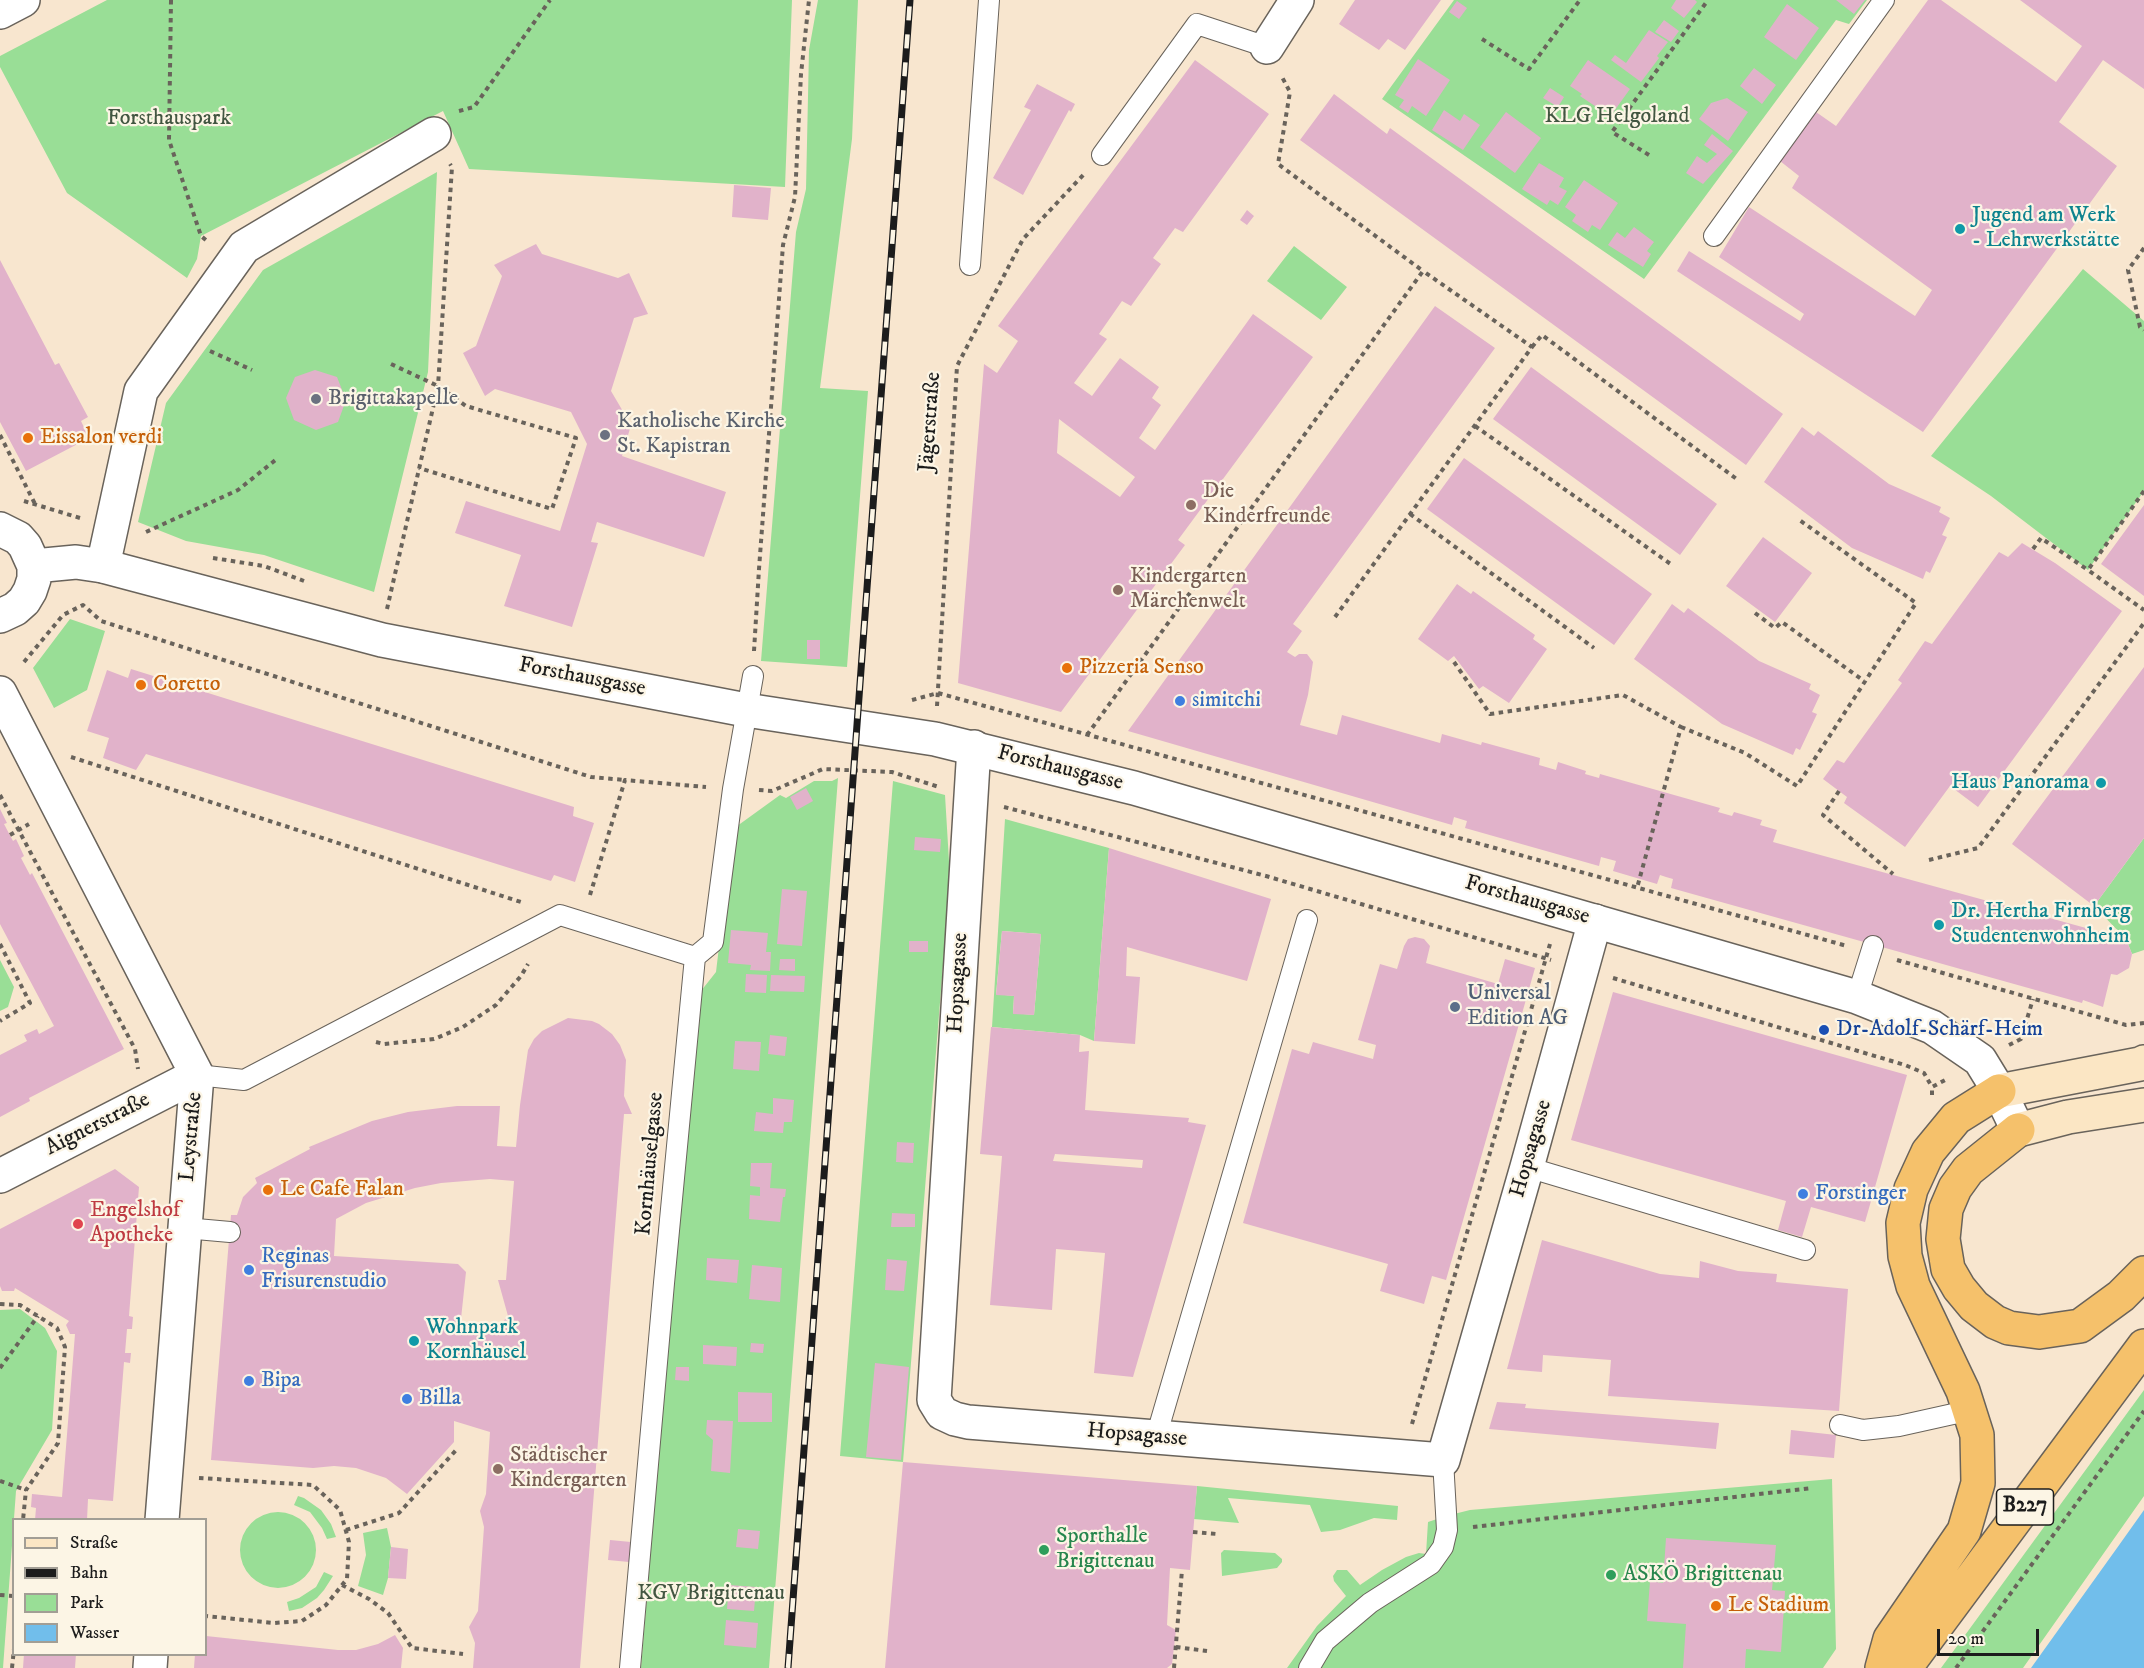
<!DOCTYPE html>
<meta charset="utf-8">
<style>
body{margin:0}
#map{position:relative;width:2144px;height:1668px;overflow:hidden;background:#f8e6cf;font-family:"IM FELL DW Pica",serif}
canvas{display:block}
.legend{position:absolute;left:12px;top:1518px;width:195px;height:138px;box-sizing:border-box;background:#fcf5e5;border:2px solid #a29e95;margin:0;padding:8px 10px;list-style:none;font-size:18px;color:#1c1c1c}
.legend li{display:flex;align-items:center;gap:12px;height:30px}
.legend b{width:30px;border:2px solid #a29e95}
.scale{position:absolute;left:1937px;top:1629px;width:102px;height:27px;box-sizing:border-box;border:3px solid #1c1c1c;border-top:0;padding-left:8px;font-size:18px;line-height:21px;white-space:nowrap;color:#1c1c1c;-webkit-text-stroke:4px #fcf5e5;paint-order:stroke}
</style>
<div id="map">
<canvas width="2144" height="1668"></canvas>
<ul class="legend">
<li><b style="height:8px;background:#fbe6c4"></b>Straße</li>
<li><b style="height:8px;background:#1c1c1c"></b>Bahn</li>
<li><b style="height:16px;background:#99de96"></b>Park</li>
<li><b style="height:16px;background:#71beeb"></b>Wasser</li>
</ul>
<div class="scale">20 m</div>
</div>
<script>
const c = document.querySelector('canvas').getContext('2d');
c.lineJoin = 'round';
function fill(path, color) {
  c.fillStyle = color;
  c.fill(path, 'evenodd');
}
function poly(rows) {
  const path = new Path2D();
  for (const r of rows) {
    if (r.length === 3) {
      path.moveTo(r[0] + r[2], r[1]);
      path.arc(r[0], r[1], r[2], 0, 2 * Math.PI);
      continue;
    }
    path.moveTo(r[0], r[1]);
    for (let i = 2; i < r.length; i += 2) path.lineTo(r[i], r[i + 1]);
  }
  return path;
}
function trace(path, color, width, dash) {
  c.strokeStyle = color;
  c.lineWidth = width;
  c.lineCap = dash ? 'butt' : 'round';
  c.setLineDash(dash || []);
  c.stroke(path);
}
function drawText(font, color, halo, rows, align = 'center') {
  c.font = font + ' "IM FELL DW Pica",serif';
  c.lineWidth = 4.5;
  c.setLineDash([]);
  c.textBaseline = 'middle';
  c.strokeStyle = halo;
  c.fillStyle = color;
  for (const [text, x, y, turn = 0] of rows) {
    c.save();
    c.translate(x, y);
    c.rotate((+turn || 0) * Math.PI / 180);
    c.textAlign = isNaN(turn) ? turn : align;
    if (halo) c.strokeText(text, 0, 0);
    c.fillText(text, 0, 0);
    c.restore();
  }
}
const green = poly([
 [107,0,792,0,785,187,469,169,443,111,201,236,197,259,187,278,67,193,0,67,0,56],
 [818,0,858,0,852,139,820,388,868,391,847,667,761,661,796,232,806,189,809,50],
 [1454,0,1867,0,1849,24,1836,20,1644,279,1382,99],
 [437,172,428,372,374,592,264,555,186,541,138,522,166,403,263,270],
 [1294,246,1347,287,1321,320,1267,281],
 [2083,269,2144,321,2144,491,2088,570,1991,496,1931,456],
 [70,619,105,631,87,690,54,708,33,668],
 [838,778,769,1668,641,1668,697,996,716,972,733,829,780,795,786,798,814,781,832,781],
 [893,781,945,795,950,878,903,1462,840,1456],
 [1005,819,1109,848,1094,1041,1080,1035,992,1027],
 [1002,931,1041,934,1034,1015,1013,1013,1014,996,996,994],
 [2144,838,2144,950,2132,954,2126,939,2094,906],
 [0,960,14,987,8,1007,0,1011],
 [20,1309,45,1328,57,1351,52,1430,16,1491,3,1668,0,1668,0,1310],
 [2144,1390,2144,1496,2023,1668,1941,1668],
 [1832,1479,1836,1649,1823,1668,1287,1668,1317,1626,1346,1596,1334,1581,1333,1576,1337,1570,1347,1570,1360,1585,1382,1570,1406,1557,1419,1553,1426,1554,1428,1522,1446,1516,1470,1510],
 [1197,1486,1398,1506,1397,1520,1374,1518,1340,1530,1321,1532,1310,1505,1228,1498,1239,1523,1194,1519],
 [298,1496,304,1498,321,1510,331,1524,336,1537,327,1539,322,1528,310,1512,294,1505],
 [278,1550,38],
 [387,1528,391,1547,388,1578,383,1595,358,1586,366,1555,363,1533],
 [1224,1550,1275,1553,1282,1559,1282,1562,1277,1568,1222,1576,1221,1553],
 [324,1572,333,1576,324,1590,317,1598,302,1608,289,1611,287,1602,299,1598,316,1587]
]);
const water = poly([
 [2144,1510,2144,1668,2031,1668,2117,1548]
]);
const building = poly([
 [1355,0,1441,0,1405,50,1388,39,1379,50,1339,24],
 [1676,0,1695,0,1697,2,1684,18,1671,8],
 [1836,0,1865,0,1854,14],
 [1928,0,1941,0,2056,82,2082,46,2020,0,2144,0,2144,89,2103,60,2059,122,2117,166,1923,432,1677,271,1689,251,1800,321,1804,314,1719,257,1749,207,1915,316,1932,290,1792,188,1799,176,1780,161,1816,112,1836,126],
 [1457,1,1467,8,1459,19,1449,12],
 [1787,4,1819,28,1796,60,1764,37],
 [1664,20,1679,31,1671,42,1655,32],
 [1649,30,1668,42,1657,56,1659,58,1641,82,1611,60,1615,55,1626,63],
 [1418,59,1450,80,1426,116,1412,106,1408,113,1399,107,1404,100,1395,95],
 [1195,60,1269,114,1183,232,1175,228,1153,258,1161,264,1131,306,1122,301,1099,334,1107,339,1074,383,1092,396,1120,358,1159,387,1152,398,1161,405,1139,438,1155,450,1253,314,1313,357,1178,540,1185,545,1061,712,958,683,984,364,997,373,1018,341,998,326],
 [1059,419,1135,477,1120,497,1057,453],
 [1588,60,1630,89,1612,114,1599,106,1598,108,1580,96,1582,94,1570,86],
 [1754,68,1776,85,1762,104,1740,86],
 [1037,84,1075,104,1071,112,1069,110,1023,195,993,178,1031,110,1024,107],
 [1550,88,1564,97,1558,107,1543,98],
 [1334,94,1387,134,1390,128,1783,414,1746,465,1300,140],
 [1727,98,1748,112,1728,141,1699,119,1711,103],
 [1444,110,1460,121,1464,114,1480,125,1463,150,1432,130],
 [1506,112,1541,138,1515,173,1480,147],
 [1712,134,1733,151,1703,184,1686,173,1697,156,1707,163,1717,154,1704,145],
 [1539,163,1564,178,1559,187,1567,191,1558,205,1550,200,1547,205,1522,189],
 [1584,180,1618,203,1600,230,1592,225,1588,232,1572,221,1576,215,1565,207],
 [734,185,771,188,768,220,732,217],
 [1247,210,1254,216,1247,225,1240,220],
 [1634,227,1654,242,1647,251,1651,254,1643,267,1608,245,1617,232,1625,238],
 [536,244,542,254,618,278,629,273,648,314,634,318,611,391,631,425,622,456,726,492,704,557,597,522,591,542,598,543,572,627,504,606,521,555,455,533,466,501,560,531,587,444,571,412,495,389,485,396,463,353,476,346,502,276,494,265],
 [0,260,55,365,59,363,88,417,81,421,89,438,26,471,0,422],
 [1435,306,1495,348,1293,624,1302,631,1287,652,1295,657,1299,654,1307,654,1313,662,1308,695,1300,725,1337,735,1342,715,1440,743,1442,734,1481,745,1482,742,1540,758,1539,765,1556,770,1558,762,1586,771,1585,774,1599,778,1600,774,1720,808,1718,812,1732,816,1734,812,1762,820,1760,825,1777,830,1773,842,2126,939,2132,954,2129,968,2117,975,2111,974,2103,1007,2083,1000,2082,1003,1671,888,1673,879,1666,877,1660,875,1657,884,1613,871,1616,861,1601,857,1599,866,1465,828,1467,821,1454,817,1452,825,1128,731],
 [1531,367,1717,504,1680,555,1493,419],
 [315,370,337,377,346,400,338,422,316,430,294,420,286,398,295,377],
 [1802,427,1814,436,1818,431,1889,484,1941,507,1939,512,1950,518,1942,535,1947,537,1930,573,1926,571,1923,579,1852,548,1764,482],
 [1464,458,1652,594,1614,645,1427,509],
 [2144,505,2144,596,2101,564],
 [1763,537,1812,573,1775,622,1726,586],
 [2022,543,2055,563,2122,611,1978,807,1950,786,1905,847,1844,803,1847,797,1823,779,1837,760,1844,763,1902,683,1898,680,1925,641,1932,644,1999,552,2008,557],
 [1457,584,1471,594,1473,591,1535,635,1533,639,1547,649,1509,703,1483,686,1479,689,1454,656,1448,661,1418,639],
 [1672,604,1684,613,1688,608,1759,661,1811,684,1809,689,1820,695,1812,712,1817,714,1800,750,1796,748,1793,755,1722,724,1634,659],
 [807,640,820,640,820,659,807,659],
 [2144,667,2144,838,2094,906,2012,844],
 [131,669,574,807,573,816,594,823,575,882,554,875,551,881,146,754,136,770,103,758,109,738,87,731,107,670,128,678],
 [806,788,813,801,797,810,790,797],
 [0,809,7,823,4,824,13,841,16,839,24,856,21,858,30,875,32,873,124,1049,29,1098,30,1101,0,1117,0,1055,27,1041,24,1035,37,1029,39,1034,54,1026,0,924],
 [915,837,941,839,940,852,914,850],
 [1109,848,1271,899,1247,981,1127,947,1126,976,1140,977,1135,1044,1094,1041],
 [782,889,807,891,802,946,777,944],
 [731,930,768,933,766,952,771,952,770,971,750,970,751,965,728,963],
 [1002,931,1041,934,1034,1015,1013,1014,1014,996,996,995],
 [1415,937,1424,939,1430,946,1426,963,1498,984,1505,959,1535,968,1446,1280,1432,1276,1424,1304,1380,1291,1388,1264,1243,1223,1292,1049,1309,1054,1313,1042,1373,1059,1376,1045,1358,1040,1380,964,1397,969,1404,946,1408,939],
 [909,941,928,941,928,952,909,952],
 [780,959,795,959,795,971,779,970],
 [746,974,767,975,766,993,745,992],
 [771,975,805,976,804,992,770,991],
 [1613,992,1907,1075,1865,1222,1811,1207,1802,1237,1778,1230,1786,1201,1571,1140],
 [568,1018,592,1021,599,1024,612,1034,620,1045,626,1060,624,1096,632,1114,624,1114,580,1668,473,1668,475,1643,469,1627,478,1611,484,1527,480,1511,486,1494,490,1432,454,1421,454,1442,407,1494,386,1478,356,1468,334,1466,313,1468,211,1460,231,1215,237,1215,243,1197,257,1183,255,1178,310,1149,309,1147,372,1121,408,1112,457,1106,500,1106,497,1146,516,1147,520,1105,528,1050,534,1039,542,1031],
 [490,1179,514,1181,506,1280,498,1280,508,1316,499,1326,489,1330,460,1328,466,1272,458,1264,334,1256,336,1219,366,1203,415,1188,441,1183],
 [991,1027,1080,1035,1079,1052,1089,1051,1085,1110,1189,1118,1188,1122,1206,1125,1133,1377,1094,1373,1105,1253,1056,1249,1052,1310,990,1305,1002,1156,980,1154],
 [1055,1154,1143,1160,1142,1168,1053,1161],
 [770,1035,787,1037,785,1056,768,1054],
 [735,1041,761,1042,759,1071,733,1069],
 [773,1098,794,1100,792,1122,784,1122,783,1133,754,1131,756,1112,773,1114],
 [897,1142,914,1143,913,1163,896,1162],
 [751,1163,772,1163,770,1188,786,1189,785,1197,783,1197,780,1222,749,1219,750,1195,760,1196,760,1187,750,1186],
 [115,1169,139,1187,129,1316,133,1317,132,1329,127,1329,125,1353,131,1353,130,1363,124,1362,113,1501,88,1499,87,1520,35,1520,36,1508,31,1507,32,1494,62,1497,75,1334,70,1334,66,1325,69,1321,15,1288,14,1291,2,1291,0,1286,0,1229],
 [892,1213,915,1214,915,1227,891,1227],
 [1542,1240,1660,1274,1699,1278,1700,1261,1738,1271,1777,1274,1776,1282,1848,1289,1839,1411,1608,1396,1611,1360,1543,1355,1542,1372,1507,1369],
 [707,1258,739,1260,737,1283,706,1280],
 [887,1259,907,1261,904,1291,885,1290],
 [752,1265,782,1268,780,1302,749,1299],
 [751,1343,764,1344,763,1353,750,1352],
 [703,1345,737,1347,736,1366,703,1364],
 [875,1363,909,1367,901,1460,866,1457],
 [676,1367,689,1367,689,1381,675,1380],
 [738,1392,772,1393,772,1422,738,1422],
 [1497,1402,1526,1404,1525,1408,1719,1423,1716,1449,1489,1429],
 [707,1420,733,1421,730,1473,711,1471,713,1440,706,1434],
 [1791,1430,1836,1435,1834,1458,1789,1454],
 [903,1462,1197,1486,1190,1570,1170,1568,1167,1625,1176,1630,1172,1664,1167,1668,885,1668],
 [738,1529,760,1531,758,1549,736,1547],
 [1666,1538,1776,1545,1772,1590,1785,1591,1781,1652,1746,1649,1745,1668,1683,1668,1686,1624,1647,1621,1650,1581,1663,1583],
 [610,1540,631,1542,629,1562,608,1560],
 [391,1547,408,1549,406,1579,388,1578],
 [729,1585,756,1587,754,1611,727,1609],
 [726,1620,758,1623,756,1648,724,1645],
 [395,1635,403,1648,401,1668,194,1668,195,1654,206,1654,206,1636,338,1650,356,1650,378,1644],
 [24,1654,76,1654,75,1668,23,1668]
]);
const path = poly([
 [171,0,169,140,201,236,207,241],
 [1482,39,1529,69,1580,0],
 [459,111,474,107,550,0],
 [1649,155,1612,132,1708,0],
 [2144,248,2128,270,2140,327,2144,330],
 [1532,347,1542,335,1738,480],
 [210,351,252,370],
 [391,364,438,386,466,406,576,438,552,509,419,468],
 [1475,426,1672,565],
 [0,435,35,504],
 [2144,491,2088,570,2144,610],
 [24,501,80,518],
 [1410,514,1594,648],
 [146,532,238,490,278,458],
 [2033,549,2041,538,2088,570],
 [213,558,264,566,304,581],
 [387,609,438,386,452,167,450,164],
 [1755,613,1775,628,1782,622,1864,681],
 [1335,617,1532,347,1423,271],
 [754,651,759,569,783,245,795,197,801,74,809,0],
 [24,662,63,615,83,605,101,621,591,777,625,780],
 [1454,662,1490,714,1623,695,1681,727,1637,888],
 [912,700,938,693,1847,946],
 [937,706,957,366,1023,239,1085,173],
 [1681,727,1745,753,1797,786,1916,603,1798,519],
 [1087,735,1423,271,1278,164,1290,92,1282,77],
 [71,757,524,903],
 [759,790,772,791,823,769,892,772,939,787],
 [1839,791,1823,815,1893,874],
 [0,795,135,1049,138,1069],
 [1004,807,1266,876,1551,960],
 [10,835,29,824],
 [1929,860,1978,848,2144,623],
 [590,895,625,780,706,787],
 [0,944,30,1003,0,1021],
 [1897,960,2126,1025,2144,1023],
 [1613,978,1905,1065,1924,1073,1932,1087],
 [376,1042,384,1044,434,1039,463,1027,496,1005,521,976,528,964],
 [2009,1045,2021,1039,2033,999],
 [1932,1095,1932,1087,1947,1079],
 [0,1304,20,1305,57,1328,65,1347,58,1443,26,1490,23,1520],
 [0,1368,38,1316],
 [1412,1424,1550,944],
 [199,1478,313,1485,340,1510,349,1542,347,1579,326,1605,302,1621,274,1623,206,1616],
 [0,1481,26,1490],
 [1473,1527,1812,1488],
 [346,1530,399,1513,458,1448],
 [1193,1532,1217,1534],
 [342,1585,369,1599,388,1613,412,1648,463,1654],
 [0,1595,14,1596],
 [1176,1647,1207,1651],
 [12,1668,14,1649],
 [1174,1668,1182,1570],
 [1956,1668,2144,1411]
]);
const service = poly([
 [1102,155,1197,24,1267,47],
 [1714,236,1884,0],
 [970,265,989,0],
 [1857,997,1873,946],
 [197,1075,244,1080,560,915,695,957],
 [1527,1167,1805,1250],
 [185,1228,230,1232],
 [1840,1425,1863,1430,1899,1426,1953,1414,1968,1407],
 [1156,1437,1307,920],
 [630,1668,664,1283,695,957,713,942,733,789,753,676],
 [1309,1668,1325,1641,1370,1603,1431,1564,1443,1547,1447,1530,1443,1460]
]);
const minor = poly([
 [0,12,23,0],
 [1267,47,1297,0],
 [103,566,141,391,244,247,434,134],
 [0,693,197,1075,162,1520],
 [974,747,934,1400,942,1413,955,1419,968,1422,1443,1460,1527,1167,1595,921],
 [0,1176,197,1075],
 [150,1668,151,1654]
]);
const tertiary = poly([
 [0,529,18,538,25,546,34,566,34,579,30,591,24,601,15,609,0,616],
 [34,566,76,562,103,566,382,640,746,710,935,739,1134,788,1857,997,1932,1027,1980,1060,1999,1091,2018,1130]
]);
const secondary = poly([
 [1999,1091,2140,1064,2144,1062],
 [2018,1130,2068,1117,2144,1105]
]);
const trunk = poly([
 [2018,1130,1968,1170,1955,1188,1946,1209,1943,1239,1948,1269,1959,1288,1974,1306,1995,1322,2009,1328,2039,1332,2080,1326,2121,1296,2144,1273],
 [1882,1668,1890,1639,1964,1531,1978,1483,1977,1435,1963,1391,1913,1286,1905,1256,1903,1223,1911,1189,1928,1152,1956,1118,1999,1091],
 [1905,1668,2144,1346]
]);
const rail = poly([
 [788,1668,910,0]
]);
const markers = [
 [1960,229,6,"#0f9aa8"],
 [316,399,6,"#6b7280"],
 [605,435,6,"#6b7280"],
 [28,438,6,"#e8710a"],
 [1191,505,6,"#8d6e63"],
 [1118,590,6,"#8d6e63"],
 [1067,668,6,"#e8710a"],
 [141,685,6,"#e8710a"],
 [1180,701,6,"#3f7fe0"],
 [2101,783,6,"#0f9aa8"],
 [1939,925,6,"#0f9aa8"],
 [1455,1007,6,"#5c6f8a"],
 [1824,1030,6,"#1a4fb4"],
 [268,1190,6,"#e8710a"],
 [1803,1194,6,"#3f7fe0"],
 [78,1224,6,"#e0444e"],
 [249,1270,6,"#3f7fe0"],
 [414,1341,6,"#0f9aa8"],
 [249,1381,6,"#3f7fe0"],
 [407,1399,6,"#3f7fe0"],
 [498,1469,6,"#8d6e63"],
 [1044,1550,6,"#2e9e5b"],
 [1611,1575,6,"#2e9e5b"],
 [1716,1606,6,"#e8710a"]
];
const shields = [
 [2025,1507,57]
];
const shieldNames = [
 ["B227",2025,1507]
];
const parkNames = [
 ["KLG Helgoland",1617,117],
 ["Forsthauspark",169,119],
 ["KGV Brigittenau",711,1594]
];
const cultureNames = [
 ["Jugend am Werk",1972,216],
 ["- Lehrwerkstätte",1972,241],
 ["Haus Panorama",2089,783,"right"],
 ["Dr. Hertha Firnberg",1951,912],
 ["Studentenwohnheim",1951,937],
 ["Wohnpark",426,1328],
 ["Kornhäusel",426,1353]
];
const worshipNames = [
 ["Brigittakapelle",328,399],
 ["Katholische Kirche",617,422],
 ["St. Kapistran",617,447]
];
const streetNames = [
 ["Jägerstraße",931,422,-86],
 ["Forsthausgasse",582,678,11],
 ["Forsthausgasse",1060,769,14],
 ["Forsthausgasse",1527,901,16],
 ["Hopsagasse",959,983,-87],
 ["Aignerstraße",98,1125,-27],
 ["Leystraße",192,1137,-85],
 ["Hopsagasse",1532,1149,-74],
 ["Kornhäuselgasse",651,1164,-85],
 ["Hopsagasse",1137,1436,5]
];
const foodNames = [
 ["Eissalon verdi",40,438],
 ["Pizzeria Senso",1079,668],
 ["Coretto",153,685],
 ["Le Cafe Falan",280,1190],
 ["Le Stadium",1728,1606]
];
const educationNames = [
 ["Die",1203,492],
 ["Kinderfreunde",1203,517],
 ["Kindergarten",1130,577],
 ["Märchenwelt",1130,602],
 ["Städtischer",510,1456],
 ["Kindergarten",510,1481]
];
const shopNames = [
 ["simitchi",1192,701],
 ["Forstinger",1815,1194],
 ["Reginas",261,1257],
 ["Frisurenstudio",261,1282],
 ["Bipa",261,1381],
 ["Billa",419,1399]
];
const serviceNames = [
 ["Universal",1467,994],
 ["Edition AG",1467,1019]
];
const transitNames = [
 ["Dr-Adolf-Schärf-Heim",1836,1030]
];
const healthNames = [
 ["Engelshof",90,1211],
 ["Apotheke",90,1236]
];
const leisureNames = [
 ["Sporthalle",1056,1537],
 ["Brigittenau",1056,1562],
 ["ASKÖ Brigittenau",1623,1575]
];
fill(green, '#99de96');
fill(water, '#71beeb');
fill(building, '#e1b2ca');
trace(service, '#69635b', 22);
trace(minor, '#69635b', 36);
trace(tertiary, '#69635b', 36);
trace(secondary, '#69635b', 36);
trace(trunk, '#69635b', 36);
trace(path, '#69635b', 4, [4.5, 4.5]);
trace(service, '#fff', 20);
trace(minor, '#fff', 33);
trace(tertiary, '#fff', 33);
trace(secondary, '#fbe6c4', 33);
trace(trunk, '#f5c16b', 33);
trace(rail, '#1c1c1c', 7);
trace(rail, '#fcf5e5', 4.5, [14]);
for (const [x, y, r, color] of markers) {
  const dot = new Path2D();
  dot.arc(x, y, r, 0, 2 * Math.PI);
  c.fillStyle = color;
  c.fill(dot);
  trace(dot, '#fcf5e5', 2);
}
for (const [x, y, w] of shields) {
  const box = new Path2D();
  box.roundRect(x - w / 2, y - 18, w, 36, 4.5);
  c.fillStyle = '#fcf5e5';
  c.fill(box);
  trace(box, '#1c1c1c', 1.5);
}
drawText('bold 21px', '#1c1c1c', null, shieldNames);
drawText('22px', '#425641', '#fcf5e5', parkNames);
drawText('22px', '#0d838f', '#fcf5e5', cultureNames, 'left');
drawText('22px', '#5b616d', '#fcf5e5', worshipNames, 'left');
drawText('22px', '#1c1c1c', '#fcf5e5', streetNames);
drawText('22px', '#c56008', '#fcf5e5', foodNames, 'left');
drawText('22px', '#785e54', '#fcf5e5', educationNames, 'left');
drawText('22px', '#366cbe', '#fcf5e5', shopNames, 'left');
drawText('22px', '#4e5e75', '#fcf5e5', serviceNames, 'left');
drawText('22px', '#164399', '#fcf5e5', transitNames, 'left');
drawText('22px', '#be3a42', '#fcf5e5', healthNames, 'left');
drawText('22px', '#27864d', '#fcf5e5', leisureNames, 'left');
</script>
